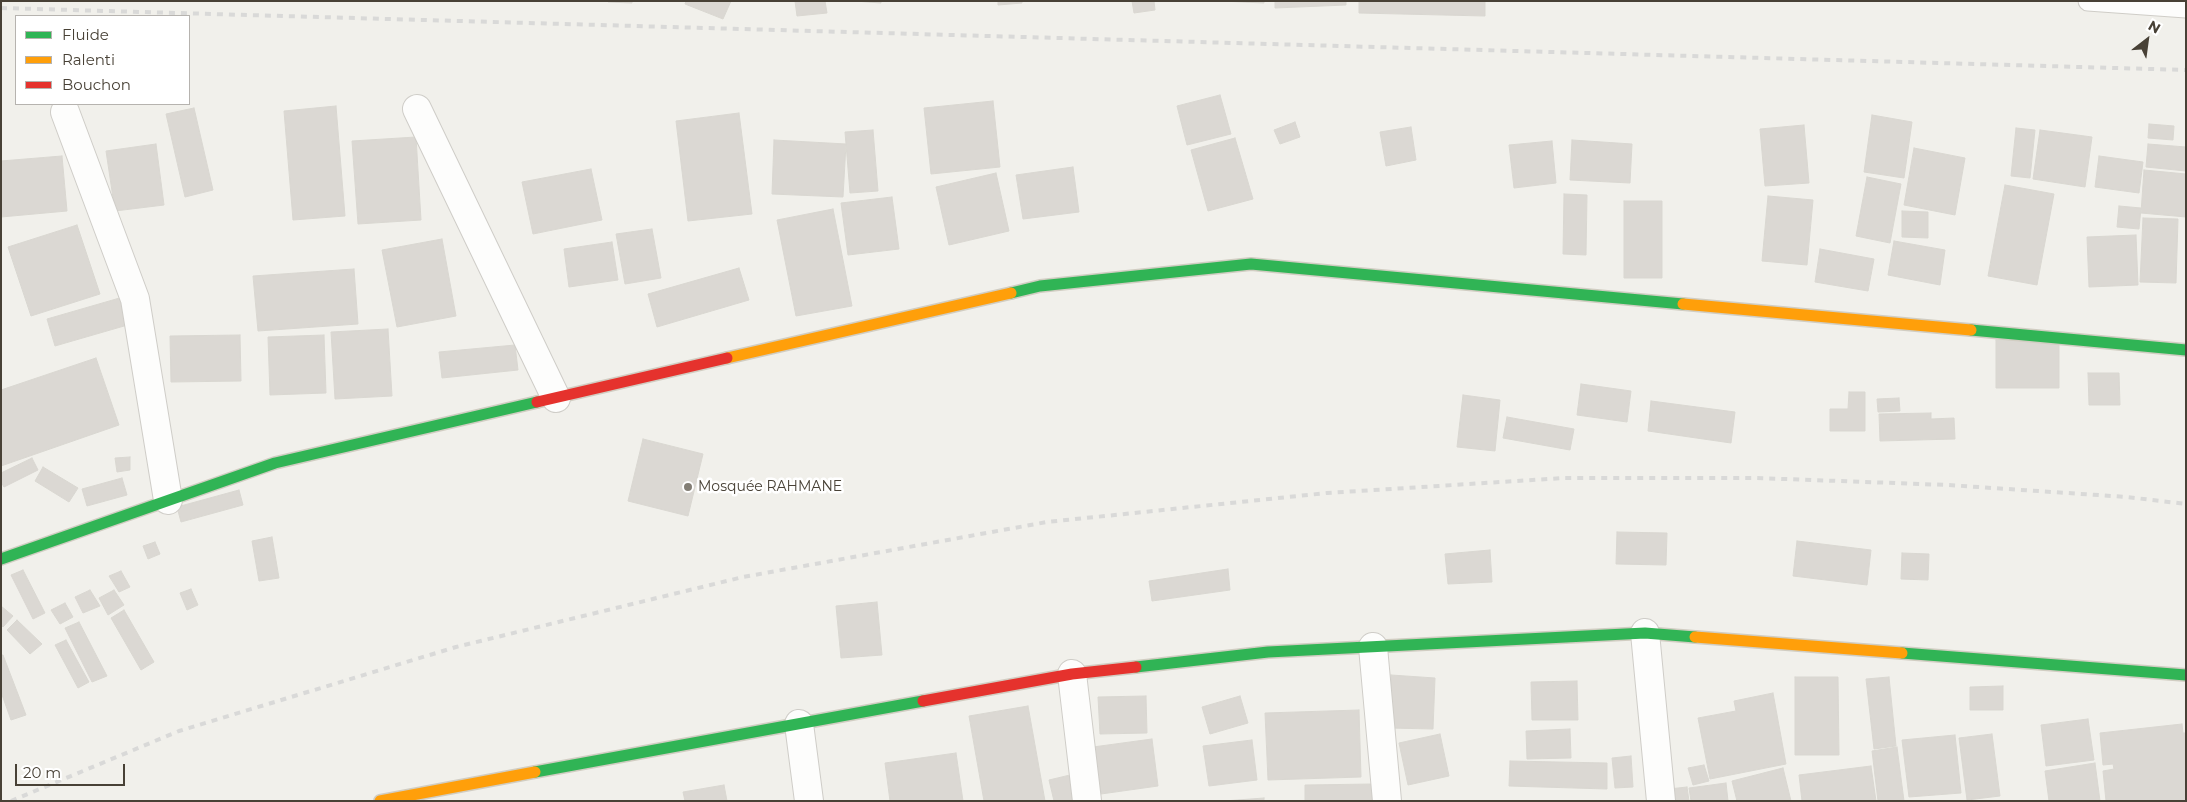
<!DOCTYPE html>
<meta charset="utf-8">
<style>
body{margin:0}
#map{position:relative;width:2187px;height:802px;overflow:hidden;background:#f1f0eb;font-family:Montserrat,sans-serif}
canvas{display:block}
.frame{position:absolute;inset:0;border:2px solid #484136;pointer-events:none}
.legend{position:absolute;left:15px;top:15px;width:175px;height:90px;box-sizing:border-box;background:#fff;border:1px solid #b6b3af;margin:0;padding:6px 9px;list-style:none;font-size:15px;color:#484136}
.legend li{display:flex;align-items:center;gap:10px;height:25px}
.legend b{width:25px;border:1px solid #b6b3af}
.north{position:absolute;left:2122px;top:15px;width:50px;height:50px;-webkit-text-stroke:4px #fff;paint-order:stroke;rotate:30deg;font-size:14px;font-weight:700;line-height:20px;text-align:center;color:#484136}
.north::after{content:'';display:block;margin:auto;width:18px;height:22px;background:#484136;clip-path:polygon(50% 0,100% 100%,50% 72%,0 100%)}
.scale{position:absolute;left:15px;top:764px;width:110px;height:22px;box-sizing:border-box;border:2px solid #484136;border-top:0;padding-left:6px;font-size:15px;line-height:18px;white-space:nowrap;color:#484136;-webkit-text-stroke:4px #fff;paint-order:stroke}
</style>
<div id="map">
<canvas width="2187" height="802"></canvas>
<div class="frame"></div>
<ul class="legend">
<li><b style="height:6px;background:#30b455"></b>Fluide</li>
<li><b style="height:6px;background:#ff9f0a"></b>Ralenti</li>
<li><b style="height:6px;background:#e5322d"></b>Bouchon</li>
</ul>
<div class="north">N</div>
<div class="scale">20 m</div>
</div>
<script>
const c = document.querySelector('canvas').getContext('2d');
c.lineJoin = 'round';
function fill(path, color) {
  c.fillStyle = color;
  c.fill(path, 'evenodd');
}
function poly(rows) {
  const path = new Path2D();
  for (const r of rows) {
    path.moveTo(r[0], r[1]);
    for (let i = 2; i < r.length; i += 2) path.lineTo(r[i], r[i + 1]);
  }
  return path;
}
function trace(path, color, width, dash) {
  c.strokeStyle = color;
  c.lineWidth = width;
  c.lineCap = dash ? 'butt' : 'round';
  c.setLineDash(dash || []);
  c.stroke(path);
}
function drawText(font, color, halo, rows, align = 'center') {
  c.font = font + ' Montserrat,sans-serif';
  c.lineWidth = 5;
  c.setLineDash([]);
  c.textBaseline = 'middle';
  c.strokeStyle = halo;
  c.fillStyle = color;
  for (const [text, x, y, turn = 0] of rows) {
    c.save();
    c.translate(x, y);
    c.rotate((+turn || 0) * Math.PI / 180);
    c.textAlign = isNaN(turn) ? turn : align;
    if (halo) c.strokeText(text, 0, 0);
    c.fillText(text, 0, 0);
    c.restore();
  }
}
const building = poly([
 [608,1,632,1,632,3,608,2,608,1],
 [686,1,731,1,723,19,685,4,686,1],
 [795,1,825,1,827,13,797,16,795,1],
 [855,1,881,1,881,3,855,1],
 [998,1,1022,1,1022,3,998,5,998,1],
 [1132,1,1154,1,1155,10,1134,13,1132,1],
 [1221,1,1264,1,1264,3,1221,1],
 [1275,1,1346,1,1346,5,1275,8,1275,1],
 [1359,1,1485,1,1485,16,1359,13,1359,1],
 [1220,95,1231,134,1187,145,1177,106,1220,95],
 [993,101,1000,167,931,174,924,108,993,101],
 [336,106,345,216,293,220,284,111,336,106],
 [194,108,213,190,185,197,166,114,194,108],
 [739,113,752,214,688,221,676,121,739,113],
 [1872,115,1912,122,1904,178,1864,172,1872,115],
 [1295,122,1300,137,1280,144,1274,130,1295,122],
 [2149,124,2174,126,2173,140,2148,138,2149,124],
 [1804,125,1809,183,1765,186,1760,129,1804,125],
 [1411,127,1416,160,1386,166,1380,132,1411,127],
 [2016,128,2035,130,2030,178,2011,176,2016,128],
 [873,130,878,191,850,193,845,132,873,130],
 [2040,130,2092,137,2085,187,2033,179,2040,130],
 [416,137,421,220,358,224,352,141,416,137],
 [1235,138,1253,199,1208,211,1191,150,1235,138],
 [774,140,846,144,843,197,772,194,774,140],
 [1572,140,1632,144,1630,183,1570,180,1572,140],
 [1552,141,1556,183,1514,188,1509,145,1552,141],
 [156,144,164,205,115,211,106,151,156,144],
 [2148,144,2186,147,2186,171,2146,167,2148,144],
 [1914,148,1965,158,1955,215,1904,205,1914,148],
 [62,156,67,211,1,217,1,161,62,156],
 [2099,156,2143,162,2139,193,2095,187,2099,156],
 [1073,167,1079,212,1023,219,1016,175,1073,167],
 [591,169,602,220,533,234,522,182,591,169],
 [2144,170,2186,174,2186,217,2141,213,2144,170],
 [996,173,1009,231,949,245,936,187,996,173],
 [1867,177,1901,184,1890,243,1856,236,1867,177],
 [2005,185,2054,194,2037,285,1988,276,2005,185],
 [1564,194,1587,195,1586,255,1563,254,1564,194],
 [1768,196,1813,200,1807,265,1762,261,1768,196],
 [892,197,899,249,848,255,841,203,892,197],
 [1624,201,1662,201,1662,278,1624,278,1624,201],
 [2119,206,2141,208,2139,229,2117,227,2119,206],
 [833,209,852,306,796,316,777,220,833,209],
 [1902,211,1928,212,1928,238,1902,237,1902,211],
 [2143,218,2178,219,2176,283,2140,282,2143,218],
 [77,225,100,294,31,316,8,247,77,225],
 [652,229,661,278,625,284,616,234,652,229],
 [2136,235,2138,285,2089,287,2087,237,2136,235],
 [442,239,456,316,397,327,382,250,442,239],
 [1894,241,1945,250,1940,285,1888,275,1894,241],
 [612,242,618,280,569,287,564,249,612,242],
 [1820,249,1874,259,1868,291,1815,282,1820,249],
 [739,268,749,300,657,327,648,294,739,268],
 [354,269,358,324,258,331,253,276,354,269],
 [123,297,131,324,55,346,47,319,123,297],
 [388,329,392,396,335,399,331,332,388,329],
 [240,335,241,381,171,382,170,336,240,335],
 [324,335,326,393,270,395,268,337,324,335],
 [1996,340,2059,340,2059,388,1996,388,1996,340],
 [515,345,518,370,442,378,439,352,515,345],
 [96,358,119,425,1,466,1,390,96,358],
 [2088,373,2119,373,2120,405,2089,405,2088,373],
 [1581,384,1631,391,1627,422,1577,415,1581,384],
 [1849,392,1865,392,1865,431,1830,431,1830,409,1848,409,1849,392],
 [1463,395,1500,400,1495,451,1457,447,1463,395],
 [1899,398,1900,411,1878,412,1877,399,1899,398],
 [1651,401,1735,412,1731,443,1648,431,1651,401],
 [1931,413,1931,419,1954,418,1955,439,1880,441,1879,414,1931,413],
 [1507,417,1574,429,1570,450,1503,438,1507,417],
 [643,439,703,454,688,516,628,501,643,439],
 [130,457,130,470,117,472,115,458,130,457],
 [32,458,38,470,4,487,1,482,1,473,32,458],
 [43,467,78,488,69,502,35,481,43,467],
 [122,478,127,495,87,506,82,489,122,478],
 [239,490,243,505,181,522,177,507,239,490],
 [1617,532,1667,533,1666,565,1616,564,1617,532],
 [272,537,279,578,259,581,252,541,272,537],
 [1797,541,1871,550,1867,585,1793,576,1797,541],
 [155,542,160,554,148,559,143,546,155,542],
 [1490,550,1492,582,1448,584,1445,554,1490,550],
 [1902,553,1929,554,1928,580,1901,579,1902,553],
 [1228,569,1230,590,1152,601,1149,581,1228,569],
 [23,570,45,613,33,619,11,575,23,570],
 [121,571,130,587,119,592,109,576,121,571],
 [191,589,198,605,187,610,180,593,191,589],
 [90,590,100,606,83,613,75,597,90,590],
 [114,590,124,605,108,615,99,598,114,590],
 [877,602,882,655,841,658,836,606,877,602],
 [65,603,73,617,60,624,51,610,65,603],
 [1,606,13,616,3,627,1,625,1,606],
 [124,610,154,662,141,670,111,618,124,610],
 [17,620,42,644,30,654,7,630,17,620],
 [79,622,107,676,92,682,65,628,79,622],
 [66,640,89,682,78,688,55,645,66,640],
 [1,655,3,655,26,715,11,720,1,692,1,655],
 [1391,675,1435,678,1433,729,1389,728,1391,675],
 [1795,677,1838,677,1839,755,1795,755,1795,677],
 [1889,677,1896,746,1874,749,1866,679,1889,677],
 [1577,681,1578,720,1532,720,1531,682,1577,681],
 [2003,686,2003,710,1970,710,1970,687,2003,686],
 [1773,693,1786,764,1710,779,1698,718,1736,711,1734,701,1773,693],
 [1146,696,1147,733,1100,734,1098,697,1146,696],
 [1240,696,1248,723,1210,734,1202,707,1240,696],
 [1028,706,1045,801,984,801,969,716,1028,706],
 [1359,710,1361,777,1268,780,1265,713,1359,710],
 [2088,719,2094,760,2046,766,2041,725,2088,719],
 [2182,724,2183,733,2186,733,2186,801,2106,801,2103,771,2114,769,2113,764,2103,765,2100,733,2182,724],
 [1570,729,1571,758,1527,759,1526,731,1570,729],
 [1440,734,1449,776,1408,785,1399,743,1440,734],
 [1992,734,2000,796,1967,800,1959,738,1992,734],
 [1955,735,1961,793,1909,797,1902,740,1955,735],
 [1152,739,1158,786,1101,794,1093,747,1152,739],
 [1252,740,1257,780,1209,786,1203,746,1252,740],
 [1897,747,1904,801,1878,801,1872,751,1897,747],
 [956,753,963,801,890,801,885,763,956,753],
 [1631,756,1633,787,1615,788,1612,758,1631,756],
 [1510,761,1607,763,1607,789,1509,786,1510,761],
 [2095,763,2100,801,2049,801,2045,771,2095,763],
 [1704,765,1709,781,1693,785,1688,768,1704,765],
 [1871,766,1876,801,1802,801,1799,775,1871,766],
 [1783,768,1791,801,1737,801,1732,781,1783,768],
 [1070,775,1077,801,1054,801,1049,780,1070,775],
 [1726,783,1728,801,1691,801,1689,788,1726,783],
 [1373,784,1374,801,1305,801,1305,785,1373,784],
 [724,785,727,801,685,801,683,792,724,785],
 [1687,787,1689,801,1671,801,1669,789,1687,787],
 [1264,798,1264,801,1224,801,1264,798]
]);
const lane = poly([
 [2088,1,2186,8]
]);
const street = poly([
 [417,109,556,398],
 [65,112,135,299,168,500],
 [1645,633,1661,801],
 [1373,647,1387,801],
 [1072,674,1087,801],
 [799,724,809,801]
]);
const fast = poly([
 [1011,293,1040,286,1251,264,1683,304],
 [1971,330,2186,350],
 [1,559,275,463,537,402],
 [1902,653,2186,675],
 [1136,667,1268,652,1645,633,1695,637],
 [535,772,923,701]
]);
const slow = poly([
 [1683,304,1971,330],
 [727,358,1011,293],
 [1695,637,1902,653],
 [380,801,535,772]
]);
const jam = poly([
 [537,402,727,358],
 [923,701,1072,674,1136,667]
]);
const rail = poly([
 [1,8,2186,70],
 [11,801,179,731,456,647,743,577,1047,522,1327,493,1564,478,1757,478,1948,485,2127,497,2186,504]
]);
const markers = [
 [688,487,5,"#837e75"]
];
const poiNames = [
 ["Mosquée RAHMANE",698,487]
];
fill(building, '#dbd8d3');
trace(building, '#d9d7d1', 1);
trace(lane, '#cfcdc8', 21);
trace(street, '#cfcdc8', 30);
trace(fast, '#d1cdc2', 14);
trace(slow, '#d1cdc2', 14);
trace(jam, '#d1cdc2', 14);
trace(lane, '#fdfdfc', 19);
trace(street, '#fdfdfc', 28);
trace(fast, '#30b455', 11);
trace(slow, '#ff9f0a', 11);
trace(jam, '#e5322d', 11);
trace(rail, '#d9d9d8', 4, [6, 6]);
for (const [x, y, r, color] of markers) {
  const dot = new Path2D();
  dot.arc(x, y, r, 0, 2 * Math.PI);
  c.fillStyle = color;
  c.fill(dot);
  trace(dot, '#fff', 2);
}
drawText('14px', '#484136', '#fff', poiNames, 'left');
</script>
